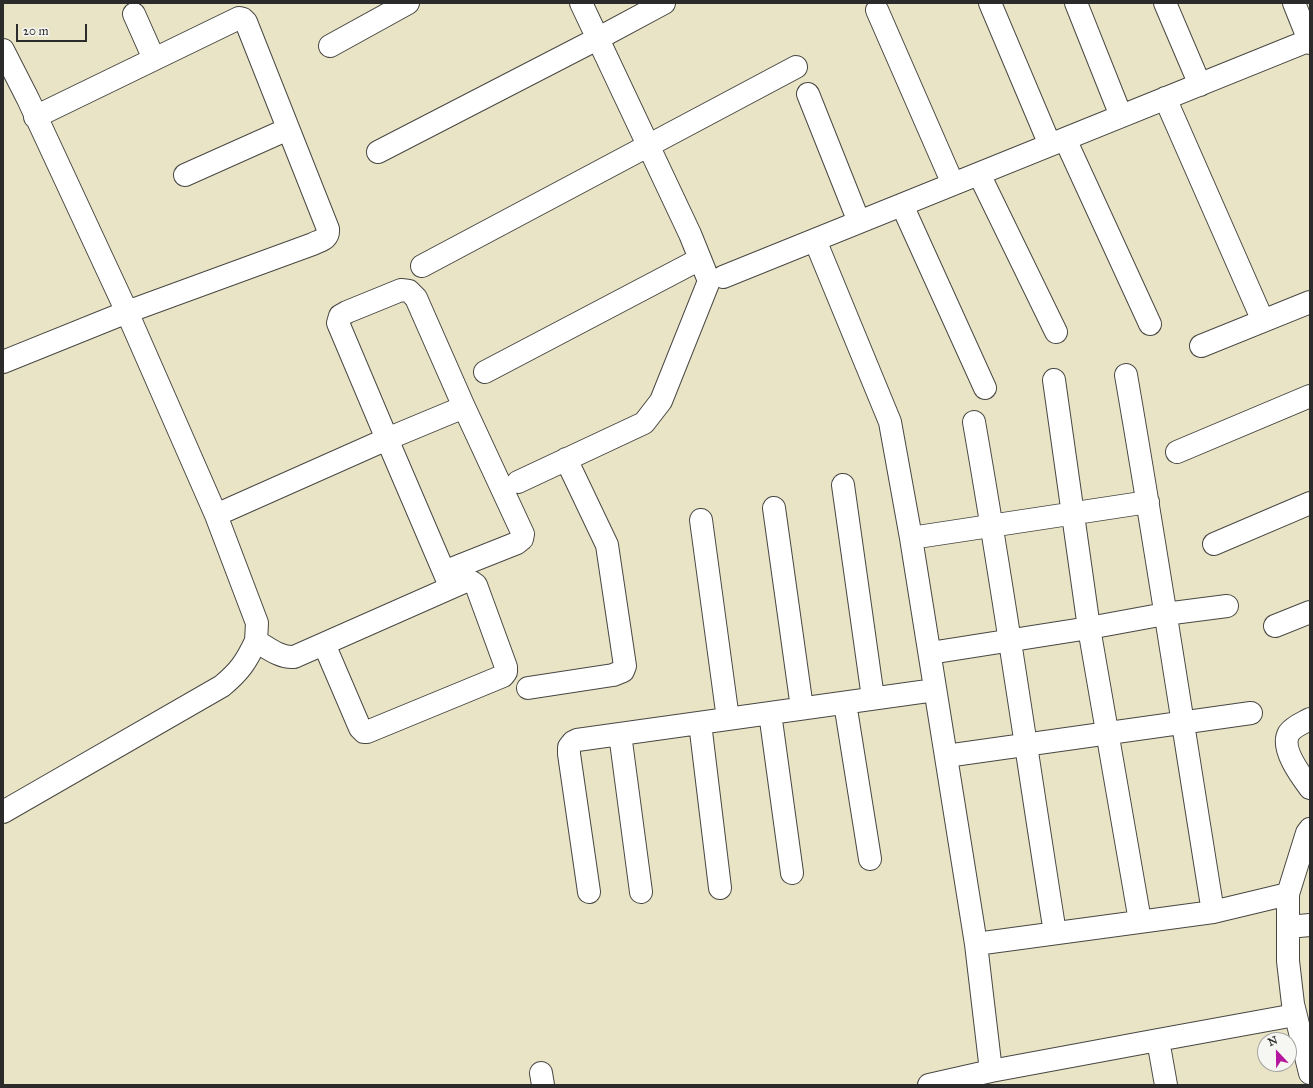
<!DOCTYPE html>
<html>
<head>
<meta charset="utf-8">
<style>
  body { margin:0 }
  #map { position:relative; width:1313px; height:1088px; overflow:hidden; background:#e9e4c6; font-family:"IM FELL Great Primer",serif }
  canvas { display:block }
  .frame { position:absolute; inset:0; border:4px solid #2b2b2b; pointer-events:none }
  .north { position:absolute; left:1257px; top:1032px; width:40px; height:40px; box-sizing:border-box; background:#f6f6f2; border:1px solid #a5a5a2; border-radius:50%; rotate:338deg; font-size:11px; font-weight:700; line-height:16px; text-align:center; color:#2b2b2b }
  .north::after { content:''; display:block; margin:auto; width:14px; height:18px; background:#b5179e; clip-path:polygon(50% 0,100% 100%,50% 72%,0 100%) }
  .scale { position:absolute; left:16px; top:24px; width:71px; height:18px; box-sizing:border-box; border:2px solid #2b2b2b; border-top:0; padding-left:5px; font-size:12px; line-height:14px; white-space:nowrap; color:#2b2b2b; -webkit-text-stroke:3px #f6f6f2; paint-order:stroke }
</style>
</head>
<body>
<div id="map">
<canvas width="1313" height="1088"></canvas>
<div class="frame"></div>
<div class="north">N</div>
<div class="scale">20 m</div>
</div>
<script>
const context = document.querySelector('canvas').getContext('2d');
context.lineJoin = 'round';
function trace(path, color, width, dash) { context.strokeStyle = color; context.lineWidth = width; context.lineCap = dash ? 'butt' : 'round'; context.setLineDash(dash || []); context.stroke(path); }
const street = new Path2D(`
  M 990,3 L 1050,145
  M 1076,3 L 1121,116
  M 1165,3 L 1200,85
  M 1294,3 L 1310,43
  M 877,10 L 953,184
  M 134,14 L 154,59
  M 330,46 L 408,3
  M 3,50 L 28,99 L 127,312 L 216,515 L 257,623 L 256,641 C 268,648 280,658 294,657 L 466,581 L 472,582 L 476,585 L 506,667 L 506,672 L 503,676 L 367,732 L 364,732 L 360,728 L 324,644
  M 808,94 L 859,222
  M 1165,98 L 1263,321
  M 1065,139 L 1150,324
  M 378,152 L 597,39 L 664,3
  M 979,174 L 1056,332
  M 185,175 L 288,129
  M 902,205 L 985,388
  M 815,240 L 890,422 L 911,538 L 976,944 L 991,1071 L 929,1085
  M 422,266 L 796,67
  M 723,277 L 1310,40
  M 1201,346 L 1310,302
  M 3,362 L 127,312 L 313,244 C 321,240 329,239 328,229 L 246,22 L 243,19 L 239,18 L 35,117
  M 485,372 L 700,259
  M 1126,375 C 1157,553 1184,733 1213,912
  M 1054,380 L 1089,628 L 1140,921
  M 974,422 C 1004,592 1028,763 1055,933
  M 1177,452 L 1310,396
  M 518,482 L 644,423 L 661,401 L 709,281 L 690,234 L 581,3
  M 843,485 L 873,698
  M 774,508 L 802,708
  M 216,515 L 387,439 L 450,586
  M 701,520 L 728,719
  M 911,538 L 1148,502
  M 1214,544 L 1310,503
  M 444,572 L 517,543 L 522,539 L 523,534 L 464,407 L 387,439 L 338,323 L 340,316 L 347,312 L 401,290 L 409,291 L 416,298 L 464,407
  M 1275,626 L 1310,612
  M 930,653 L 1089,628 L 1165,614 L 1227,606
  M 528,688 L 613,675 L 623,671 L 625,666 L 607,545 L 566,459
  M 845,703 L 870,859
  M 770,713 L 792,873
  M 1310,719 C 1303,723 1294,726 1289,733 C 1280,748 1301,776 1310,788
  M 700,723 L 720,888
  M 620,734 L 641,892
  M 946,756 L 1251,713
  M 3,812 L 222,686 C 240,671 246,662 256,641
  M 1310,829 L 1307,833 L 1288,894 L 1288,961 L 1293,1004 L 1310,1073
  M 589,892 L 569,754 L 569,747 L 573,742 L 577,740 L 935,690
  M 1288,927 L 1310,925
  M 976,944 L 1213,912 L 1288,894
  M 1158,1040 L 1295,1015
  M 991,1071 L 1158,1040 L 1166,1085
  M 541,1073 L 543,1085`);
trace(street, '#484742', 24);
trace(street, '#fff', 22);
</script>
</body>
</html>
